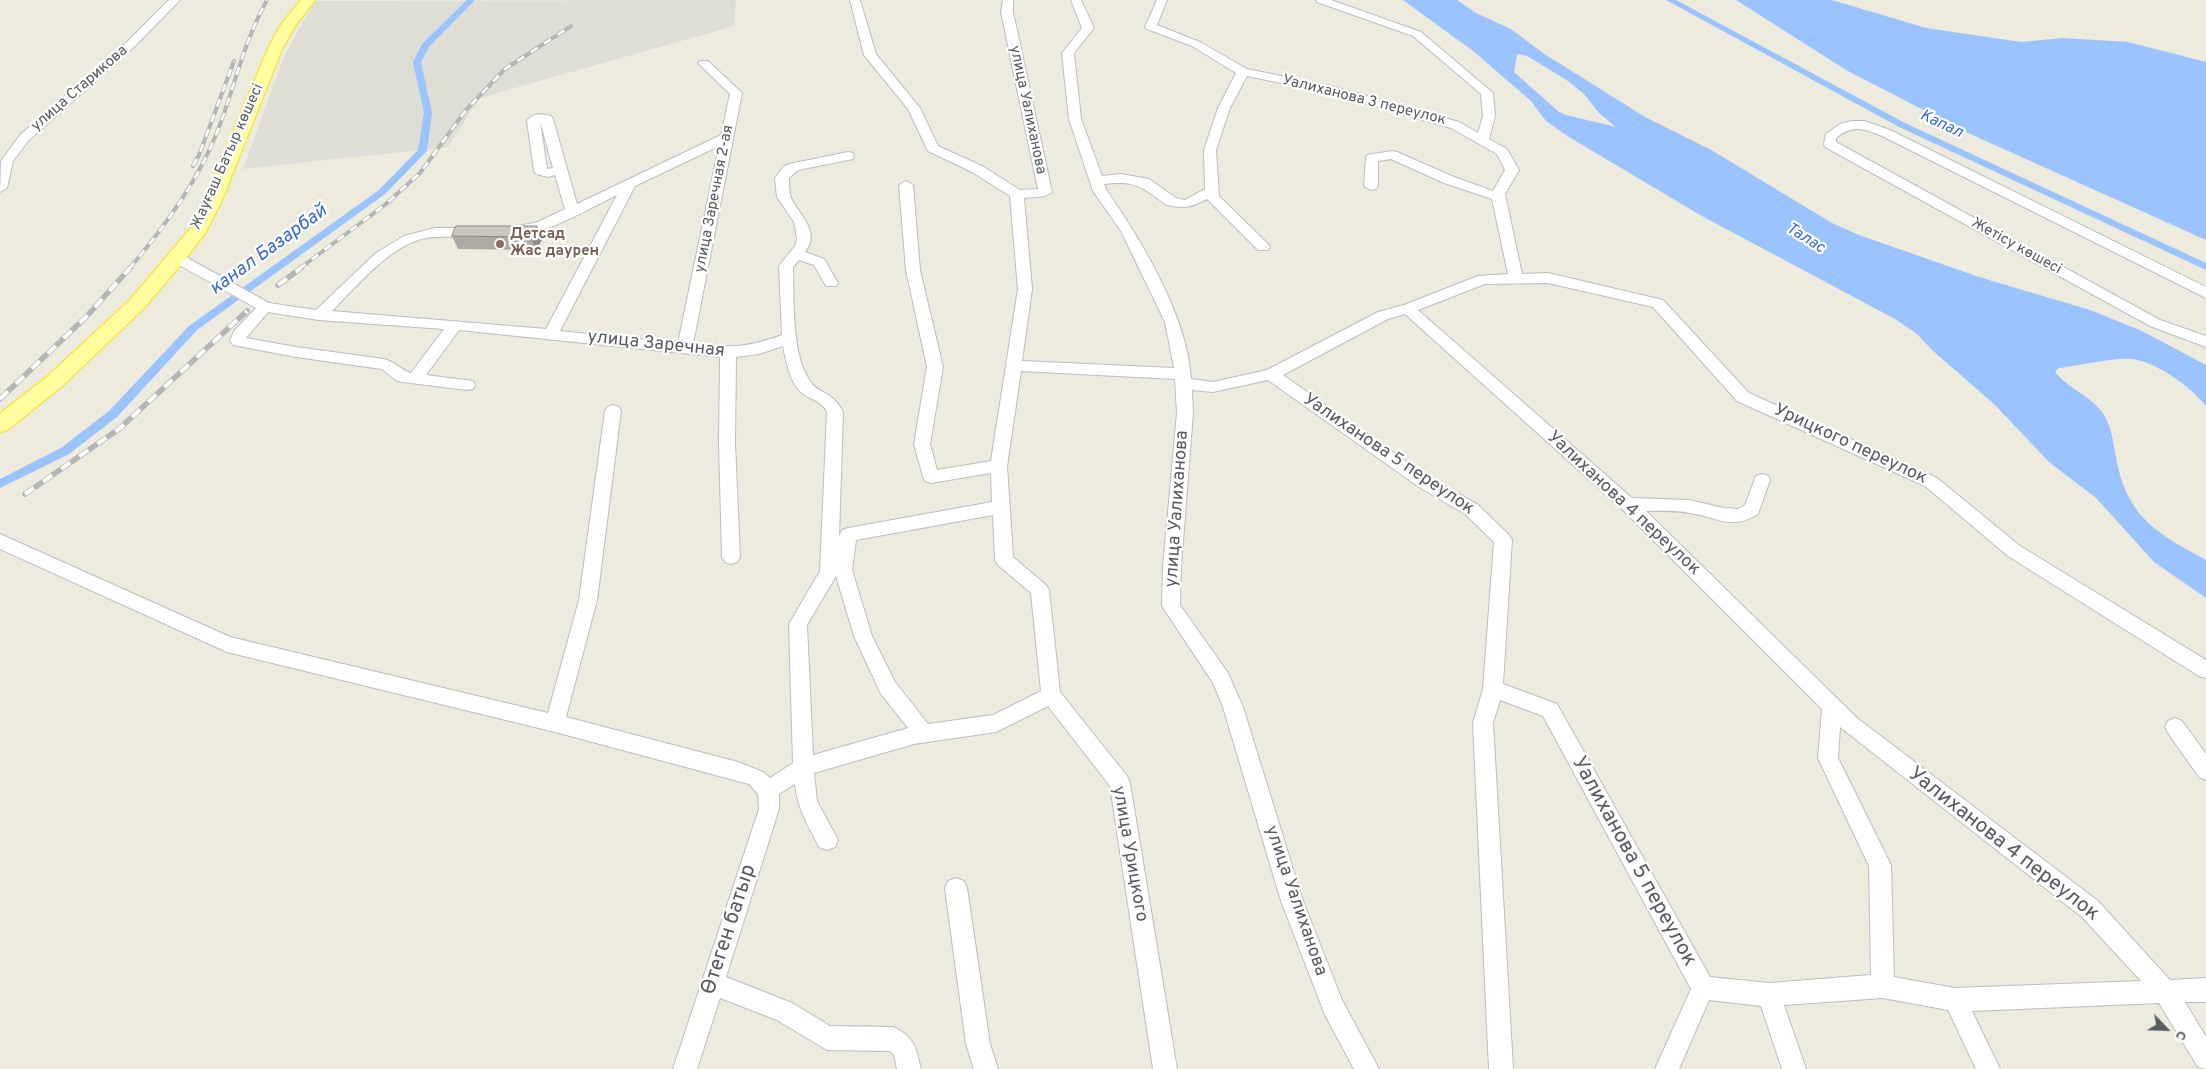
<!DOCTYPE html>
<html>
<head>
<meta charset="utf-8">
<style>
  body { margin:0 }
  #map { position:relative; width:2206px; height:1069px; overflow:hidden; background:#ecebde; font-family:Overpass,sans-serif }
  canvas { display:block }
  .north { position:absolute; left:2141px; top:1004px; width:50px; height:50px; -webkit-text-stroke:4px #fff; paint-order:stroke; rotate:114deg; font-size:14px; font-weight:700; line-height:20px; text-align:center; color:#575a61 }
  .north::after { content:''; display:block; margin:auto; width:18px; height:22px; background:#575a61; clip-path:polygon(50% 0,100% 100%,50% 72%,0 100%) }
</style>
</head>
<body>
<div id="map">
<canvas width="2206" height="1069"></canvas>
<div class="north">С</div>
</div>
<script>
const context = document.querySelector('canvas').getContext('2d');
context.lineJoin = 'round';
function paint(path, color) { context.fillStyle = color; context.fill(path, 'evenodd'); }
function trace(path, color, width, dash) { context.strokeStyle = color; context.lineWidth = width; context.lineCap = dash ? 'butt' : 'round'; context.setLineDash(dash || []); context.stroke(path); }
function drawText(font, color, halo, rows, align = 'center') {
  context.font = font + ' Overpass,sans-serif'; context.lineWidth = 4.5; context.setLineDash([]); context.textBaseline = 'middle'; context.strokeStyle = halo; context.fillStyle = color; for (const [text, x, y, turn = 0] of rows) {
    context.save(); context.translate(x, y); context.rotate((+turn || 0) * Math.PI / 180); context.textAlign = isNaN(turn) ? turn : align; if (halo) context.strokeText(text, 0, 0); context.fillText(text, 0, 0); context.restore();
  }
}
const industrial = new Path2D(`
  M 736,0 L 734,26 L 480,98 L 448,147 L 243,169 L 284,56 L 315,1 Z`);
const water = new Path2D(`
  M 1403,0 L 1457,0 L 1476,13 L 1511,29 L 1543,53 L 1645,117 L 1713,151 L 1832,223 L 1859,235 L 1979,277 L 2090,310 L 2142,331 L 2206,365 L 2206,406 C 2191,387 2157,362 2132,359 C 2116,357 2077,366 2059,368 L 2056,370 L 2056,373 C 2069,389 2093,397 2104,415 C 2113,429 2114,451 2118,467 C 2130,520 2162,536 2206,560 L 2206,598 L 2154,562 L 2096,498 L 2049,462 L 1994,404 L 1932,350 L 1917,334 L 1895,319 L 1700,215 L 1569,137 L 1546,121 L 1531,101 L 1473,51 ZM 1519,54 L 1527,56 L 1568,81 L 1584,94 L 1599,113 L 1616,127 L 1566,115 L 1559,112 L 1514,72 L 1517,55 Z
  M 1736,0 L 1832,0 L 1926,28 L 2021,42 L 2062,38 L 2128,42 L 2206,62 L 2206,240 L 1968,133 L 1846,70 Z`);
const canal = new Path2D(`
  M 467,0 L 475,0 L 429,47 L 421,62 L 432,113 L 427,151 L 385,194 L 197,330 L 117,417 L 69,454 L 0,488 L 0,479 L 61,448 L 109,411 L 189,326 L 379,190 L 418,150 L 424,113 L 413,62 L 422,44 Z
  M 1666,0 L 1676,0 L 1905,123 L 2206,263 L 2206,270 L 1899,127 Z`);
const minor = new Path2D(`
  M 169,0 L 180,0 L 134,47 L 28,141 L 13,161 L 7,188 L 0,192 L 1,161 L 20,135 L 126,43 Z
  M 850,0 L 860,0 L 876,54 L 920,108 L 938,146 L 982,166 L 1020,190 L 1038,189 L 1001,12 L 1003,0 L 1013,0 L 1013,12 L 1052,192 L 1045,196 L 1024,198 L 1032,289 L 1022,361 L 1174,368 L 1165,322 L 1121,231 L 1093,191 L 1069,119 L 1062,53 L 1082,28 L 1071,0 L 1081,0 L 1094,28 L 1074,53 L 1081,119 L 1102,176 L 1121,174 L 1149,179 L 1176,198 L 1185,200 L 1205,189 L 1204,150 L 1218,108 L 1236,73 L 1192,46 L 1147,29 L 1145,27 L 1157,0 L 1167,0 L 1157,25 L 1200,42 L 1247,69 L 1335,87 L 1459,122 L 1478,133 L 1483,116 L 1481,94 L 1413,36 L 1317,2 L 1316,0 L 1331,0 L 1421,32 L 1493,93 L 1495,116 L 1489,139 L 1507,149 L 1519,170 L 1505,194 L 1522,274 L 1548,273 L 1663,300 L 1749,393 L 1937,478 L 2020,546 L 2206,660 L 2206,678 L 2199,676 L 2008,556 L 1925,486 L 1737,401 L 1653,307 L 1548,283 L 1485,284 L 1418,310 L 1632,498 L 1689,500 L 1724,508 L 1738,509 L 1745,505 L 1756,476 L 1762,474 L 1768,476 L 1770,480 L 1758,514 C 1731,531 1717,517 1690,513 C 1676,510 1660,511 1646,511 L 1857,718 L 2098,901 L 2170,980 L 2206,978 L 2206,1002 L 2185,1002 L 2206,1037 L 2206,1069 L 2198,1067 L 2159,1003 L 1972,1011 L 2000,1069 L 1976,1069 L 1948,1010 L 1883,998 L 1784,1005 L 1806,1069 L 1782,1069 L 1761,1006 L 1709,1000 L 1679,1069 L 1655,1069 L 1691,989 L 1543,716 L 1500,700 L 1493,723 L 1513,1069 L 1489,1069 L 1473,723 L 1483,689 L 1494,542 L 1465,514 L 1419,487 L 1268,380 L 1213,392 L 1192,390 L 1193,413 L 1181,567 L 1180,605 L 1228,673 L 1243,707 L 1303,901 L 1342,1000 L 1379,1069 L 1354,1069 L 1325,1015 L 1281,901 L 1223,707 L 1213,683 L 1162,606 L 1163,567 L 1177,413 L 1175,379 L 1021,371 L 1007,466 L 1013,557 L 1046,585 L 1049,590 L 1060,692 L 1127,776 L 1130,783 L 1177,1069 L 1153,1069 L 1110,786 L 1048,706 L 996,732 L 914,744 L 814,773 L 817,801 L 838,840 L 835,847 L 827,850 L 819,847 C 808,825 797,808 795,784 L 779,794 L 779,809 L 726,977 L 792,1003 L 830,1026 L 893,1027 C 914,1036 916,1048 921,1069 L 897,1069 L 894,1055 L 890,1051 L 827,1050 L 777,1020 L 720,998 L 697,1069 L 673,1069 L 759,809 L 758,794 L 749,784 L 555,732 L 227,652 L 0,549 L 0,534 L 230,637 L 548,713 L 579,600 L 605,411 L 607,407 L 613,405 L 619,407 L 621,411 L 597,600 L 566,717 L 738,762 L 763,772 L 770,778 L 793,763 L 789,624 L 820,571 L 827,412 C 822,401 811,400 802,393 C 790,383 786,361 783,346 L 759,354 L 736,357 L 735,443 L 740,557 L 737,562 L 731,564 L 725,562 L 722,557 L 719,443 L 720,357 L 459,330 L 426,375 L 473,381 L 475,385 L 473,389 L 467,390 L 403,382 L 397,381 L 382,369 L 296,357 L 233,345 L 230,341 L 234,331 L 256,308 L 172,261 L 170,258 L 172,255 L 182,255 L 269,303 L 316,310 L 376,253 L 404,236 L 435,228 L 476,228 L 483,232 L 481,235 C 463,239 444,235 426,238 C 391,244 356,287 332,311 L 546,329 L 617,195 C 592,207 535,241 509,234 L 507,231 L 509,228 L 538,222 L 565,209 L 555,175 L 548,177 L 536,174 L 534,171 L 527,121 C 534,112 541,114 551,116 L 553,119 L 577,204 L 721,135 L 730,94 L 698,63 L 700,61 L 708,61 L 742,93 L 693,344 C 729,348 747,348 782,335 L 779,266 L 795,246 L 797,238 L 794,222 L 777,197 L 775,178 L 783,167 L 789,164 L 848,152 L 853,153 L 854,156 L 853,159 L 798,170 L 789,178 C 789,184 789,193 791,198 C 800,216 821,232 805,252 L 824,259 L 838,283 L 836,286 L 826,286 L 814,265 L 799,260 L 793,267 C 794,299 791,354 810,381 C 819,395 832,390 843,412 L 839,536 L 842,530 L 848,528 L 992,502 L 991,473 L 931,483 L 925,481 L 923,477 L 914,444 L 927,367 L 906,270 L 899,185 L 906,181 L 913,185 L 920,270 L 943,367 L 930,444 L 937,470 L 991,461 L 1018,289 L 1010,196 L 972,172 L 928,151 L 908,109 L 864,55 ZM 1247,76 L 1329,93 L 1451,128 L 1497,154 L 1505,170 L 1493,191 L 1454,177 L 1397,152 L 1392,151 L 1367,155 L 1366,158 L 1364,186 L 1371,190 L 1376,189 L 1378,186 L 1378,161 L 1391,159 L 1444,183 L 1492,199 L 1508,274 L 1478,276 L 1404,305 L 1378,312 L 1267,370 L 1213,382 L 1191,379 C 1188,318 1142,241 1107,191 L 1104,184 C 1136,180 1142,187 1167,205 C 1184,209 1192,207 1207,199 L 1258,250 L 1268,250 L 1270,247 L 1268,244 L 1219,196 L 1216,150 L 1230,108 ZM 540,121 L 553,168 L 547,169 ZM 719,146 L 678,343 L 560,331 L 635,186 ZM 268,312 L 319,320 L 444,329 L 411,373 C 403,371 395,362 384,359 L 296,347 L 246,338 ZM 1405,314 L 1622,509 L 1822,709 L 1818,758 L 1869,866 L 1871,975 L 1769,983 L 1710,977 L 1557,704 L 1503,684 L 1512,540 L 1509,535 L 1477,504 L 1431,479 L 1283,375 L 1388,319 ZM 993,515 L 995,560 L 998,565 L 1031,593 L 1041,691 L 993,715 L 928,724 L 895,682 L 872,636 L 852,570 L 856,540 ZM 836,576 L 854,636 L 881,694 L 908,728 L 813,755 L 807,625 ZM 1840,727 L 2082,917 L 2141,981 L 1955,988 L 1894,977 L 1891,865 L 1838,758 Z
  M 1851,121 L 1864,121 L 1890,130 L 2206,287 L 2206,298 L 1882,136 C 1863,128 1852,125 1836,138 L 1836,142 L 2160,320 L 2206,336 L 2206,347 L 2150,326 L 1825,147 L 1824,144 L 1826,134 L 1840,124 Z
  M 2175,718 L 2182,721 L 2206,754 L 2206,780 L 2199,777 L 2168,733 L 2165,727 L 2168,721 Z
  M 956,878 L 964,881 L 967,888 L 990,1044 L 998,1069 L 974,1069 L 966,1044 L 945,888 L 948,881 Z`);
const major = new Path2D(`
  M 301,0 L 315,0 L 294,27 L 282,49 L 222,200 L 205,233 L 183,262 L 143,309 L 62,386 L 7,430 L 0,432 L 0,414 L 48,376 L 129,301 L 191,228 L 204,200 L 268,49 L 280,26 Z`);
const railFar1 = new Path2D(`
  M 193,166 L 199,155 L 234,61
  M 129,269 C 163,229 196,184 216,135 C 234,90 243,43 267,0
  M 299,269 L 386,204 L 420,173 L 466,110 L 505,69 L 571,26`);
const rail = new Path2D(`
  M 278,285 L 301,268
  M 0,399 L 87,316 L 130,268
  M 25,494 L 119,429 L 247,311`);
const wall = new Path2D(`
  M 537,226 L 543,238 L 536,250 L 458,249 L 452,236 Z`);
const shadedWall = new Path2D(`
  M 537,226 L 543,238 L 536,250 L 531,237 Z`);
const building = new Path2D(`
  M 456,226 L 537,226 L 531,237 L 452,236 Z`);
const markers = [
  [500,244,5,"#8d6e63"]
];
const farStreetnames = [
  ["улица Старикова",80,89,-41],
  ["Уалиханова 3 переулок",1364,101,14],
  ["улица Уалиханова",1027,110,78],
  ["Жауғаш Батыр көшесі",228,157,-66],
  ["улица Заречная 2-ая",715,199,-79],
  ["Жетісу көшесі",2016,247,29]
];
const farEducationnames = [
  ["Детсад",510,235],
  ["Жас даурен",510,252]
];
const farWaternames = [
  ["Капал",1941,125,25],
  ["Талас",1805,239,32]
];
const streetNames = [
  ["улица Заречная",656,345,6],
  ["Урицкого переулок",1850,445,25],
  ["Уалиханова 5 переулок",1388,455,34],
  ["Уалиханова 4 переулок",1623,504,43],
  ["улица Уалиханова",1178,509,-86],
  ["улица Урицкого",1129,854,80],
  ["улица Уалиханова",1295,901,71]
];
const waterNames = [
  ["канал Базарбай",269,251,-36]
];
const nearStreetnames = [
  ["Уалиханова 4 переулок",2003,845,38],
  ["Уалиханова 5 переулок",1633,862,61],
  ["Өтеген батыр",730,930,-72]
];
paint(industrial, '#dfded6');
paint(water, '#9bc3ff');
paint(canal, '#9bc3ff');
trace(minor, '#bbbdc4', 2);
trace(major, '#f9e44a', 3);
paint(minor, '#fff');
paint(major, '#ffffa0');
trace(railFar1, '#b4b5b5', 4);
trace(rail, '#b4b5b5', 5.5);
trace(railFar1, '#fff', 2.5, [8]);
trace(rail, '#fff', 4, [11]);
paint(wall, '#adaba3');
paint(shadedWall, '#8d8b84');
paint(building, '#c9c7bd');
trace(building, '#8d8b84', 1);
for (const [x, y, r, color] of markers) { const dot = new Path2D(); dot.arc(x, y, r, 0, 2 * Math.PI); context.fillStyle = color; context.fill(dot); trace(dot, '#fff', 2); }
drawText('15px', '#575a61', '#fff', farStreetnames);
drawText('bold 15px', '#785e54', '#fff', farEducationnames, 'left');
drawText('italic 16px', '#3867c8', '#fff', farWaternames);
drawText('18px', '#575a61', '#fff', streetNames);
drawText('italic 19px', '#3867c8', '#fff', waterNames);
drawText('21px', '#575a61', '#fff', nearStreetnames);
</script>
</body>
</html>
